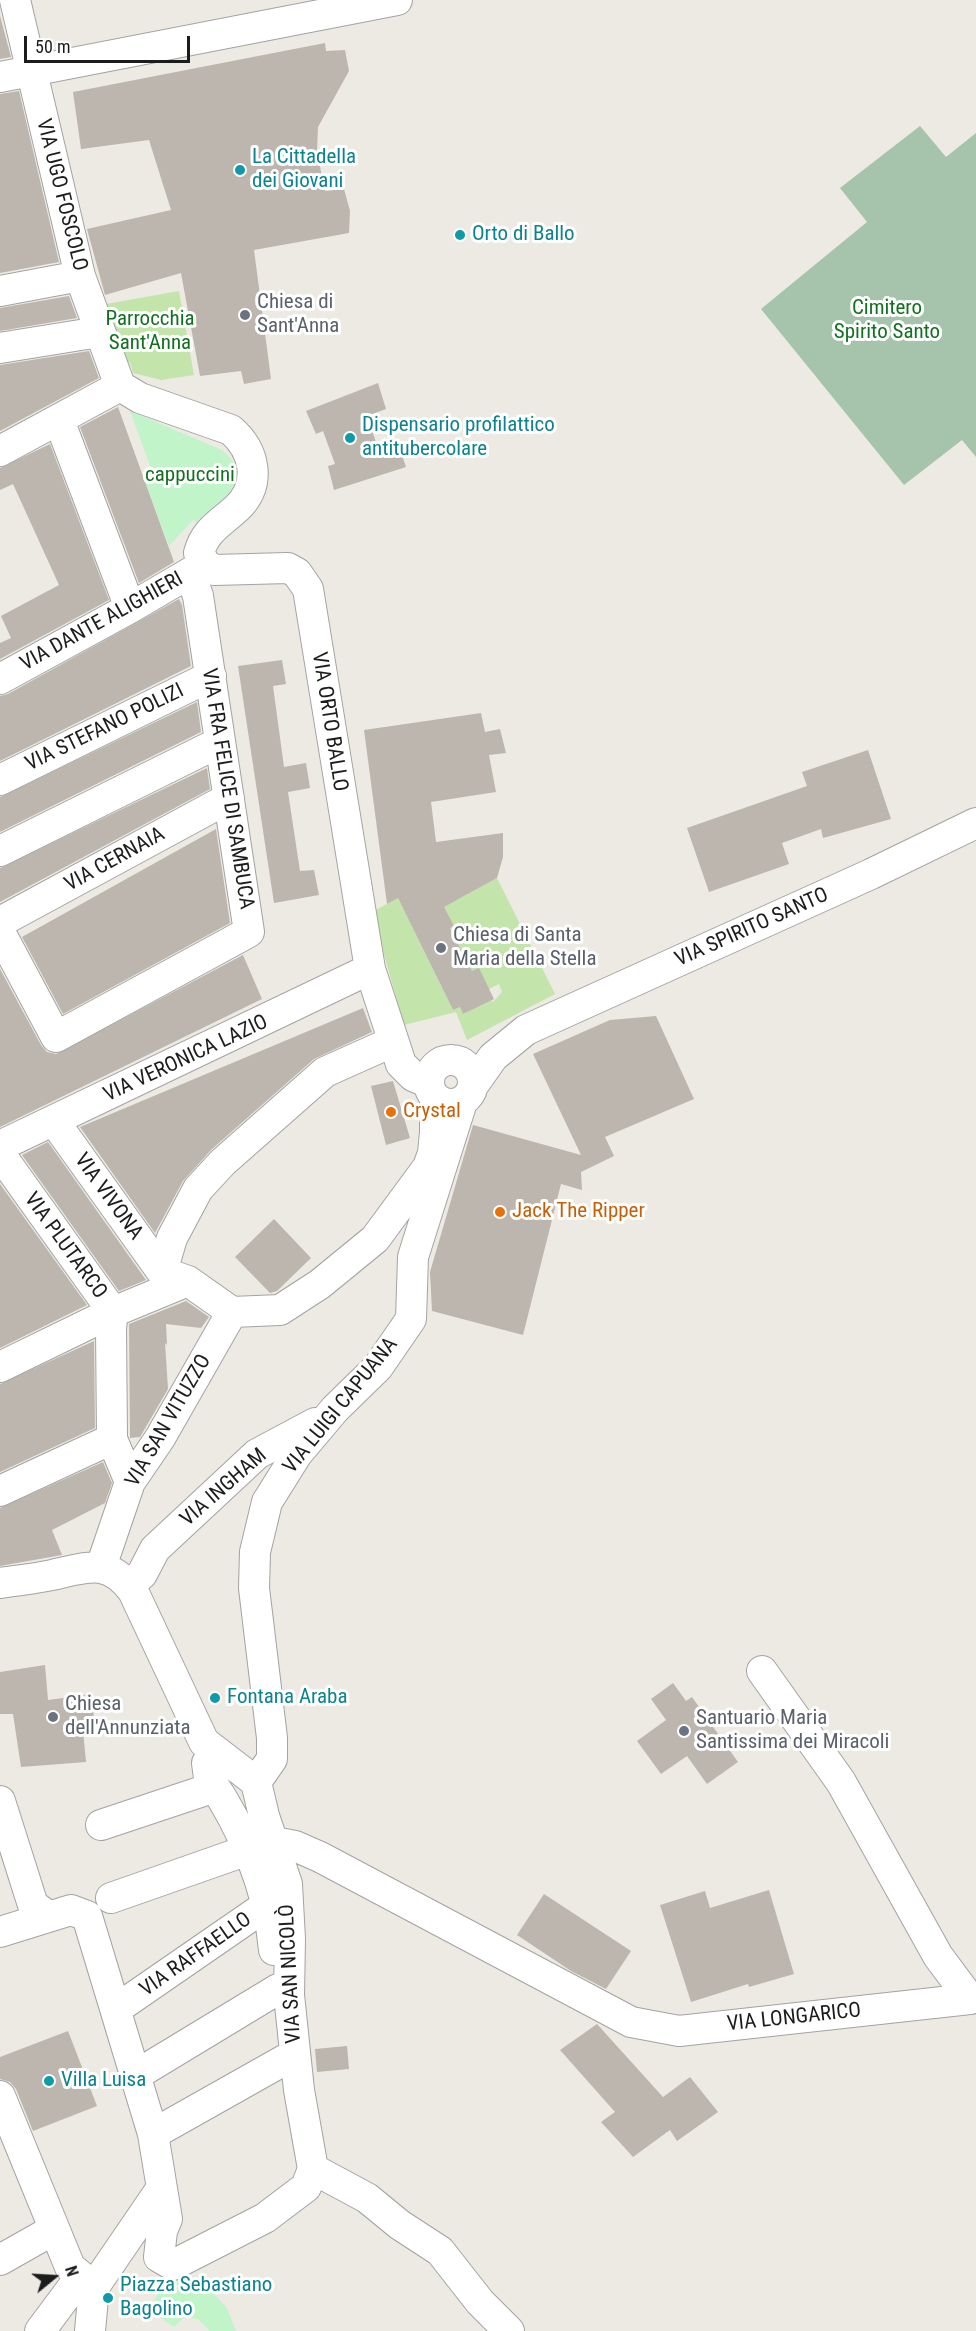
<!DOCTYPE html>
<html>
<head>
<meta charset="utf-8">
<style>
  body { margin:0 }
  #map { position:relative; width:976px; height:2331px; overflow:hidden; background:#eceae2; font-family:"Roboto Condensed",sans-serif }
  canvas { display:block }
  .north { position:absolute; left:24px; top:2247px; width:60px; height:60px; -webkit-text-stroke:4px #fff; paint-order:stroke; rotate:72deg; font-size:16px; font-weight:700; line-height:24px; text-align:center; color:#1c1c1c }
  .north::after { content:''; display:block; margin:auto; width:21px; height:27px; background:#1c1c1c; clip-path:polygon(50% 0,100% 100%,50% 72%,0 100%) }
  .scale { position:absolute; left:24px; top:36px; width:166px; height:27px; box-sizing:border-box; border:3px solid #1c1c1c; border-top:0; padding-left:8px; font-size:18px; line-height:21px; white-space:nowrap; color:#1c1c1c; -webkit-text-stroke:4px #fff; paint-order:stroke }
</style>
</head>
<body>
<div id="map">
<canvas width="976" height="2331"></canvas>
<div class="north">N</div>
<div class="scale">50 m</div>
</div>
<script>
const context = document.querySelector('canvas').getContext('2d');
context.lineJoin = 'round';
function paint(path, color) { context.fillStyle = color; context.fill(path, 'evenodd'); }
function trace(path, color, width, dash) { context.strokeStyle = color; context.lineWidth = width; context.lineCap = dash ? 'butt' : 'round'; context.setLineDash(dash || []); context.stroke(path); }
function drawText(font, color, halo, rows, align = 'center') {
  context.font = font + ' "Roboto Condensed",sans-serif'; context.lineWidth = 6; context.setLineDash([]); context.textBaseline = 'middle'; context.strokeStyle = halo; context.fillStyle = color; for (const [text, x, y, turn = 0] of rows) {
    context.save(); context.translate(x, y); context.rotate((+turn || 0) * Math.PI / 180); context.textAlign = isNaN(turn) ? turn : align; if (halo) context.strokeText(text, 0, 0); context.fillText(text, 0, 0); context.restore();
  }
}
const grass = new Path2D(`
  M 179,291 L 194,375 L 161,380 L 133,373 L 130,362 L 120,366 L 106,304 Z
  M 497,878 L 555,994 L 467,1040 L 456,1012 L 404,1025 L 372,912 L 398,898 L 453,1010 L 460,1007 L 463,1014 L 491,1000 L 493,1002 L 502,992 L 499,984 L 489,989 L 472,971 L 428,884 L 455,901 Z`);
const cemetery = new Path2D(`
  M 920,126 L 946,157 L 976,133 L 976,457 L 962,440 L 904,485 L 761,309 L 867,222 L 840,188 Z`);
const park = new Path2D(`
  M 130,411 L 222,450 C 260,483 218,499 197,522 L 193,520 L 169,546 L 144,478 L 153,474 Z
  M 199,2278 L 227,2308 L 236,2331 L 210,2331 L 198,2319 L 184,2317 L 174,2327 L 150,2310 L 163,2284 Z`);
const building = new Path2D(`
  M 0,16 L 11,57 L 0,59 Z
  M 325,43 L 326,51 L 345,50 L 349,71 L 318,127 L 317,152 L 325,191 L 344,189 L 350,211 L 349,233 L 254,250 L 271,379 L 244,384 L 241,371 L 200,376 L 181,273 L 105,295 L 87,229 L 171,210 L 149,140 L 81,149 L 73,92 Z
  M 19,91 L 59,262 L 0,273 L 0,94 Z
  M 69,296 L 77,318 L 0,331 L 0,308 Z
  M 89,351 L 99,378 L 0,431 L 0,365 Z
  M 378,383 L 386,409 L 367,416 L 378,448 L 398,443 L 406,467 L 334,490 L 328,466 L 335,464 L 323,431 L 316,434 L 306,411 Z
  M 118,407 L 174,562 L 139,583 L 80,427 Z
  M 50,444 L 109,600 L 0,659 L 0,643 L 11,638 L 1,616 L 59,585 L 13,484 L 0,490 L 0,468 Z
  M 179,599 L 182,605 L 191,666 L 0,761 L 0,696 L 8,694 Z
  M 282,660 L 286,684 L 273,686 L 284,767 L 306,763 L 310,788 L 288,792 L 300,871 L 314,870 L 319,895 L 274,903 L 238,666 Z
  M 197,702 L 201,732 L 0,832 L 0,797 Z
  M 481,713 L 485,732 L 500,729 L 506,753 L 489,755 L 496,792 L 431,802 L 436,842 L 503,833 L 503,857 L 497,878 L 444,907 L 454,926 L 450,928 L 472,971 L 479,968 L 494,999 L 463,1014 L 460,1007 L 453,1010 L 398,898 L 387,904 L 364,730 Z
  M 868,750 L 891,819 L 823,838 L 821,829 L 782,843 L 789,864 L 709,892 L 687,828 L 807,786 L 802,772 Z
  M 207,768 L 210,789 L 0,902 L 0,868 Z
  M 216,829 L 230,923 L 63,1014 L 22,937 Z
  M 243,955 L 262,999 L 0,1127 L 0,969 L 41,1045 L 47,1052 L 56,1054 Z
  M 363,1008 L 372,1032 L 314,1059 L 212,1149 L 183,1181 L 155,1233 L 80,1127 Z
  M 656,1016 L 694,1099 L 605,1137 L 614,1156 L 581,1172 L 582,1190 L 561,1184 L 523,1335 L 432,1311 L 430,1272 L 473,1125 L 581,1155 L 533,1054 L 610,1020 Z
  M 393,1081 L 410,1138 L 386,1145 L 371,1086 Z
  M 48,1142 L 146,1280 L 119,1291 L 22,1155 Z
  M 0,1184 L 87,1305 L 0,1348 Z
  M 274,1219 L 311,1258 L 277,1291 L 270,1293 L 235,1257 Z
  M 186,1301 L 209,1317 L 201,1328 L 166,1324 L 167,1345 L 165,1343 L 168,1389 L 140,1437 L 130,1438 L 129,1324 Z
  M 94,1341 L 95,1428 L 0,1472 L 0,1384 Z
  M 103,1462 L 112,1483 L 105,1503 L 52,1530 L 62,1555 L 0,1566 L 0,1508 Z
  M 45,1665 L 48,1700 L 92,1694 L 94,1720 L 82,1720 L 86,1762 L 21,1767 L 13,1714 L 0,1714 L 0,1672 Z
  M 673,1683 L 686,1701 L 692,1697 L 738,1762 L 707,1784 L 687,1756 L 661,1774 L 637,1741 L 666,1720 L 651,1699 Z
  M 769,1890 L 794,1974 L 749,1987 L 748,1984 L 691,2002 L 660,1905 L 705,1891 L 710,1908 Z
  M 544,1894 L 631,1951 L 606,1989 L 571,1971 L 517,1935 Z
  M 597,2024 L 663,2097 L 690,2077 L 718,2112 L 677,2141 L 670,2130 L 633,2157 L 601,2122 L 615,2112 L 560,2050 Z
  M 68,2031 L 97,2106 L 33,2131 L 16,2089 L 10,2082 L 0,2079 L 0,2057 Z
  M 347,2046 L 349,2069 L 317,2072 L 315,2049 Z`);
const minor = new Path2D(`
  M 15,0 L 80,276 L 120,386
  M 0,77 L 397,0
  M 0,291 L 80,276
  M 0,348 L 99,332
  M 120,386 L 140,398 L 231,430 C 255,451 262,484 237,508 C 221,523 205,530 199,553 L 205,564 L 214,570 L 288,568 L 297,573 L 308,589 L 370,969 L 401,1064 L 413,1076 L 429,1083
  M 59,420 L 130,608
  M 0,451 L 120,386
  M 0,679 L 130,608 L 205,564
  M 0,780 L 211,676
  M 0,851 L 220,742
  M 0,922 L 229,798
  M 0,932 L 56,1037 L 249,932 L 198,596 L 190,573
  M429 1082a22 22 0 1 1 44 0a22 22 0 1 1-44 0Z
  M 474,1084 L 493,1057 L 526,1030 L 871,874 L 976,823
  M 54,1121 L 162,1272
  M 0,1146 L 370,969
  M 0,1154 L 113,1312 L 111,1328 L 112,1439 L 130,1482
  M 162,1272 L 188,1281 L 232,1312 L 280,1310 L 320,1284 L 375,1239 L 428,1167 L 433,1153 L 435,1132 L 435,1097
  M 162,1272 L 172,1238 L 198,1189 L 223,1162 L 325,1072 L 392,1042
  M 0,1367 L 113,1312 L 188,1281
  M 0,1491 L 112,1439
  M 101,1567 L 130,1482 L 160,1438 L 232,1312
  M 0,1583 C 17,1580 35,1579 52,1575 C 88,1567 108,1558 133,1591 L 204,1742 L 256,1782
  M 129,1585 L 142,1574 L 155,1549 L 257,1454 L 315,1423
  M 209,1778 C 243,1828 269,1889 274,1950
  M 256,1782 L 272,1759 L 272,1738 L 254,1588 L 255,1552 L 267,1502 L 297,1454 L 335,1409 L 378,1367 L 411,1319 L 413,1257 L 462,1102
  M 0,1801 L 33,1905 L 48,1916
  M 101,1825 L 206,1790 L 209,1778 L 207,1763
  M 274,1842 L 295,1846 L 320,1857 L 631,2022 L 679,2031 L 970,1999 L 938,1956 L 841,1782 L 762,1671
  M 111,1898 L 248,1850
  M 0,1932 L 71,1910 L 87,1916 L 153,2134 L 167,2219 L 162,2231 L 159,2257 L 173,2265 L 265,2218 L 306,2187 L 313,2169 L 299,2090 L 289,1995 L 290,1939 L 287,1884 L 264,1816 L 256,1782
  M 125,2003 L 267,1905
  M 136,2075 L 278,1989
  M 0,2096 L 70,2267 L 94,2287
  M 153,2134 L 295,2054
  M 313,2169 L 367,2198 L 400,2225 L 440,2251 L 480,2302 L 509,2331
  M 0,2260 L 53,2230
  M 40,2331 L 81,2276
  M 90,2331 L 94,2287 L 161,2189`);
const markers = [
  [240,170,6,"#0f9aa8"],
  [460,235,6,"#0f9aa8"],
  [245,315,6,"#6b7280"],
  [350,438,6,"#0f9aa8"],
  [441,948,6,"#6b7280"],
  [391,1112,6,"#e8710a"],
  [500,1212,6,"#e8710a"],
  [215,1698,6,"#0f9aa8"],
  [53,1717,6,"#6b7280"],
  [684,1731,6,"#6b7280"],
  [49,2081,6,"#0f9aa8"],
  [108,2298,6,"#0f9aa8"]
];
const cultureNames = [
  ["La Cittadella",252,158],
  ["dei Giovani",252,182],
  ["Orto di Ballo",472,235],
  ["Dispensario profilattico",362,426],
  ["antitubercolare",362,450],
  ["Fontana Araba",227,1698],
  ["Villa Luisa",61,2081],
  ["Piazza Sebastiano",120,2286],
  ["Bagolino",120,2310]
];
const streetNames = [
  ["VIA UGO FOSCOLO",61,195,76],
  ["VIA DANTE ALIGHIERI",102,622,-29],
  ["VIA ORTO BALLO",329,722,81],
  ["VIA STEFANO POLIZI",105,728,-26],
  ["VIA FRA FELICE DI SAMBUCA",227,789,81],
  ["VIA CERNAIA",115,860,-29],
  ["VIA SPIRITO SANTO",752,928,-24],
  ["VIA VERONICA LAZIO",186,1059,-25],
  ["VIA VIVONA",108,1197,54],
  ["VIA PLUTARCO",65,1246,54],
  ["VIA LUIGI CAPUANA",341,1406,-51],
  ["VIA SAN VITUZZO",169,1421,-60],
  ["VIA INGHAM",224,1488,-41],
  ["VIA RAFFAELLO",196,1955,-35],
  ["VIA SAN NICOLÒ",291,1974,-93],
  ["VIA LONGARICO",794,2018,-6]
];
const worshipNames = [
  ["Chiesa di",257,303],
  ["Sant'Anna",257,327],
  ["Chiesa di Santa",453,936],
  ["Maria della Stella",453,960],
  ["Chiesa",65,1705],
  ["dell'Annunziata",65,1729],
  ["Santuario Maria",696,1719],
  ["Santissima dei Miracoli",696,1743]
];
const parkNames = [
  ["Cimitero",887,309],
  ["Spirito Santo",887,333],
  ["Parrocchia",150,320],
  ["Sant'Anna",150,344],
  ["cappuccini",190,476]
];
const foodNames = [
  ["Crystal",403,1112],
  ["Jack The Ripper",512,1212]
];
paint(grass, '#c3e4ab');
paint(cemetery, '#a5c4ab');
paint(park, '#c1f4c8');
paint(building, '#bdb6af');
trace(minor, '#a3a3a3', 32);
trace(minor, '#fff', 30);
for (const [x, y, r, color] of markers) { const dot = new Path2D(); dot.arc(x, y, r, 0, 2 * Math.PI); context.fillStyle = color; context.fill(dot); trace(dot, '#fff', 2); }
drawText('21px', '#0d838f', '#fff', cultureNames, 'left');
drawText('21px', '#1c1c1c', '#fff', streetNames);
drawText('21px', '#5b616d', '#fff', worshipNames, 'left');
drawText('21px', '#137021', '#fff', parkNames);
drawText('21px', '#c56008', '#fff', foodNames, 'left');
</script>
</body>
</html>
